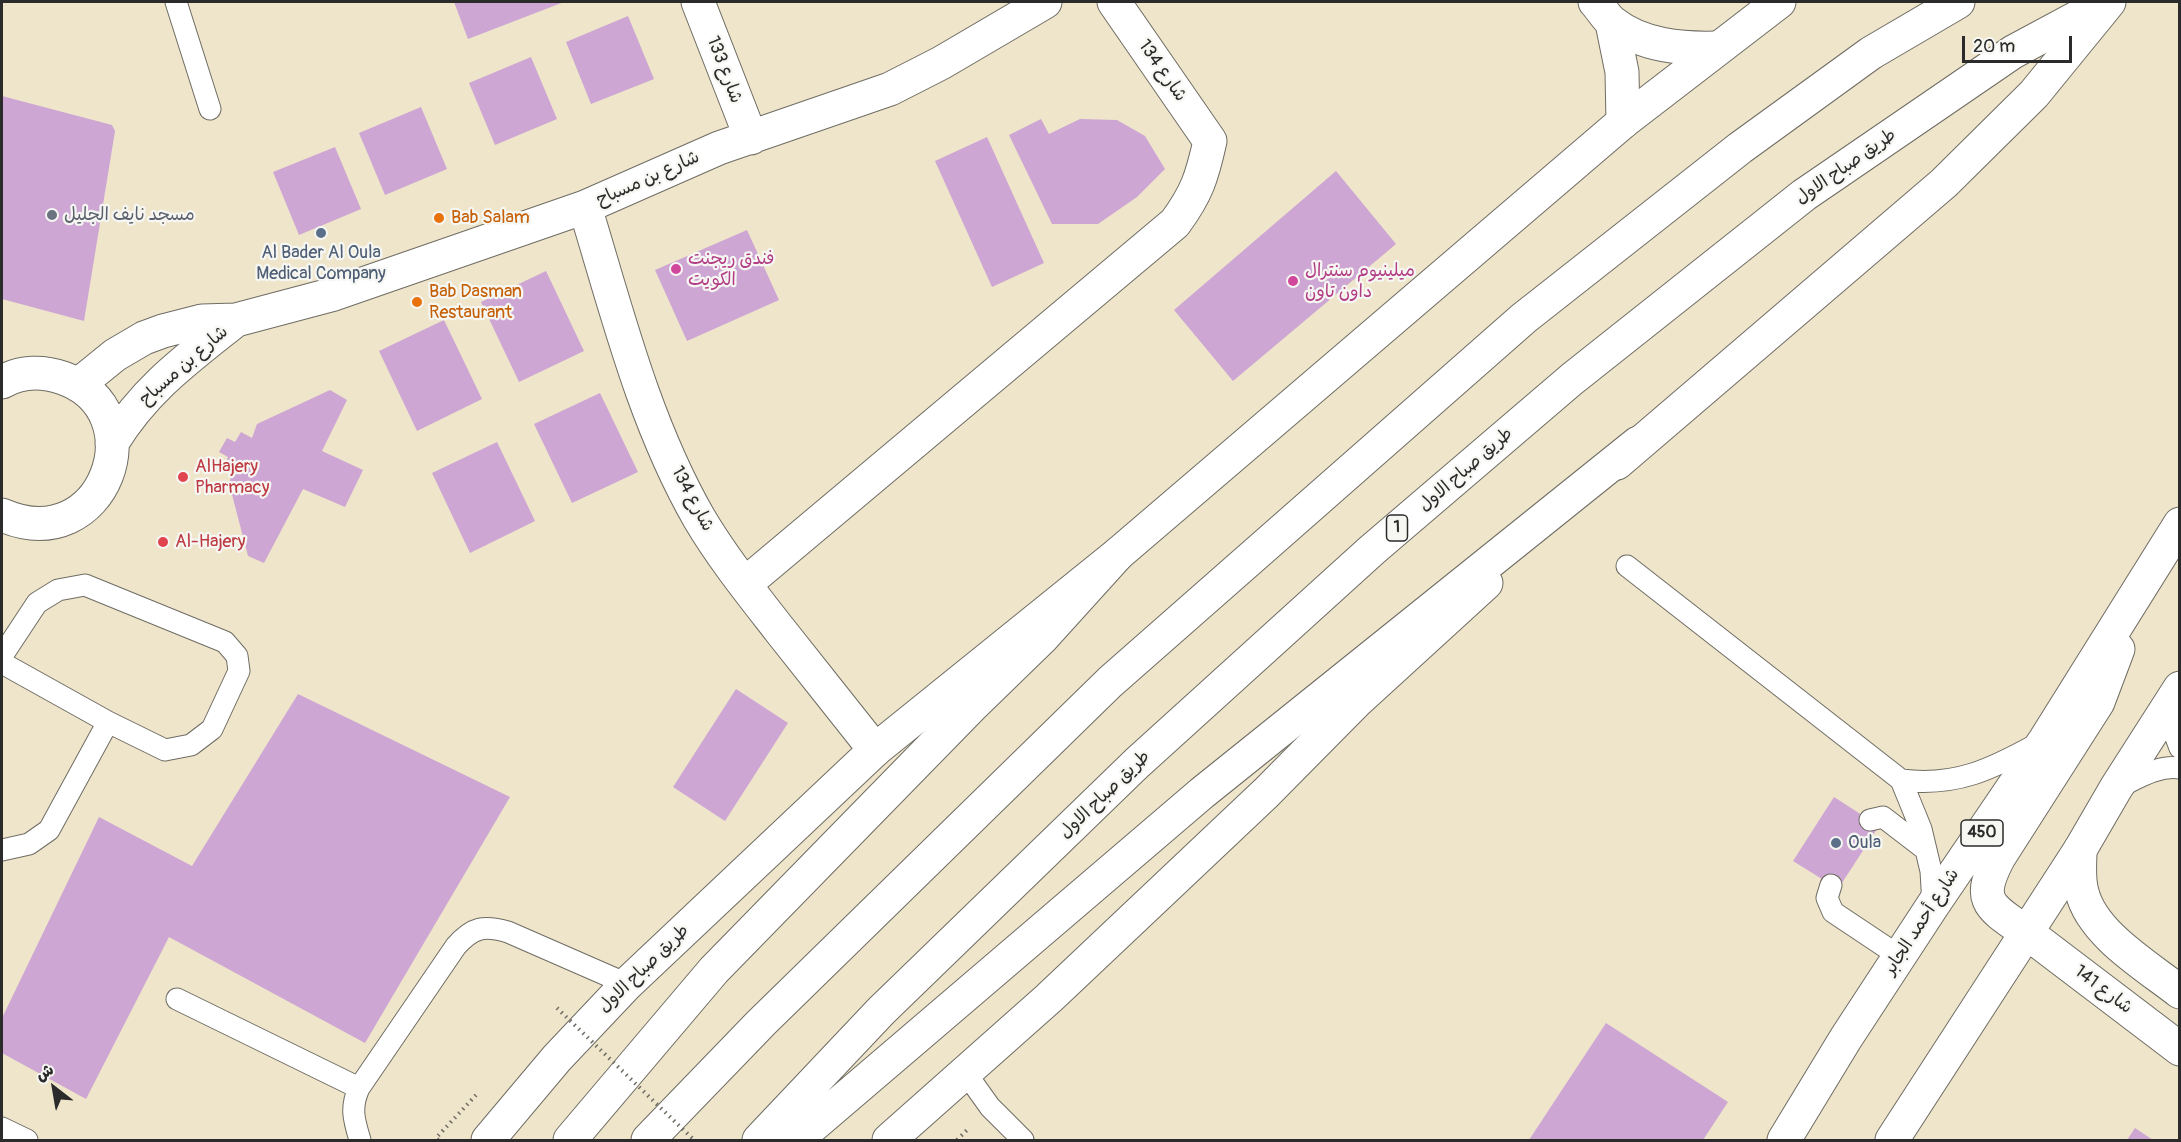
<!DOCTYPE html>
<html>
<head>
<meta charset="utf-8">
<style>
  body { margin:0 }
  #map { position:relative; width:2181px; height:1142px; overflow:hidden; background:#eee5cb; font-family:Pangolin,"Playpen Sans Arabic",sans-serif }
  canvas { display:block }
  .frame { position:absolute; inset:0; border:3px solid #2b2b2b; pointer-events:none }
  .north { position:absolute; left:24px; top:1058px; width:60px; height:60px; -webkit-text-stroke:4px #f6f6f2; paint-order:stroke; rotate:329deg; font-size:16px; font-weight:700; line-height:24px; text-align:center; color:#2b2b2b }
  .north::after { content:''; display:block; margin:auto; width:21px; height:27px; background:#2b2b2b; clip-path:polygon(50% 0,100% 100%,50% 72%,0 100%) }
  .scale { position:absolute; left:1962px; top:36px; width:110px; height:27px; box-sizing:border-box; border:3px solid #2b2b2b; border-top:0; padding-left:8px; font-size:18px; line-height:21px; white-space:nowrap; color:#2b2b2b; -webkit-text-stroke:4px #f6f6f2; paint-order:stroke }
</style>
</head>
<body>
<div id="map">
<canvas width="2181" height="1142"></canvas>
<div class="frame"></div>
<div class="north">ش</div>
<div class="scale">20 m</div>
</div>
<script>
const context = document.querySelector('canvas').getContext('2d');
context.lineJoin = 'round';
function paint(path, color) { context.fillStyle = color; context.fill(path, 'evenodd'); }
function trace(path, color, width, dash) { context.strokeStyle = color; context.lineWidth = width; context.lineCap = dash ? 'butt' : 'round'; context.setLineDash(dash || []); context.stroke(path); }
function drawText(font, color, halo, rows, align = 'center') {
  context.font = font + ' Pangolin,"Playpen Sans Arabic",sans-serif'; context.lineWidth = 4.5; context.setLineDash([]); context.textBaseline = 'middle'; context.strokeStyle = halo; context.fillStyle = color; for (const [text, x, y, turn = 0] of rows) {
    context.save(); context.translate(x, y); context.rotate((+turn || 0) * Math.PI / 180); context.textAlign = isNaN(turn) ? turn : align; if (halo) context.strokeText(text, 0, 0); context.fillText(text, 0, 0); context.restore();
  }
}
const building = new Path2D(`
  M 454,2 L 564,2 L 468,39 Z
  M 628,16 L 654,79 L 591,104 L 566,42 Z
  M 531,57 L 557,119 L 495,145 L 469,83 Z
  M 2,96 L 112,125 L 115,131 L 84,321 L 2,299 Z
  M 421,107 L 447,169 L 385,195 L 359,133 Z
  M 1041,119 L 1049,134 L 1080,119 L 1117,120 L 1145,136 L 1165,169 L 1137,197 L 1098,224 L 1052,224 L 1009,135 Z
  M 987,137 L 1044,263 L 992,287 L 935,161 Z
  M 335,147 L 361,209 L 299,235 L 273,172 Z
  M 1336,171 L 1396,244 L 1233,381 L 1174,310 Z
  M 747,230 L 779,300 L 687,341 L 655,270 Z
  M 546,271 L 584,351 L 519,382 L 481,302 Z
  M 444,320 L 482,399 L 417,431 L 379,351 Z
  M 330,390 L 347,400 L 322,451 L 363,470 L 345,507 L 303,489 L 264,563 L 248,556 L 229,483 L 233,472 L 223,466 L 228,457 L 219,452 L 227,438 L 235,442 L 241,432 L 252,438 L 257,424 Z
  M 600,393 L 638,472 L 572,503 L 534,424 Z
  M 497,442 L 535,521 L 470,553 L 432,473 Z
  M 736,689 L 788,723 L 725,821 L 673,787 Z
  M 298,694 L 510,797 L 365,1043 L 169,937 L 86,1099 L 2,1053 L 2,1018 L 99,817 L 192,866 Z
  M 1834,797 L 1879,826 L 1838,889 L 1793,861 Z
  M 1606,1023 L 1728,1102 L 1703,1140 L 1529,1140 Z
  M 2135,1128 L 2153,1140 L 2127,1140 Z`);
const path = new Path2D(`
  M 438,1140 L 436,1138 L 477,1094
  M 957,1140 L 969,1128`);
const lane = new Path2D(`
  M 176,2 L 210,109
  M 1627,566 L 1901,780 L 1921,829 L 1931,871 L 1933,905
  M 2,656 L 37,603 L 58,590 L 85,585 L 225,642 L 237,656 L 239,671 L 212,729 L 191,745 L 165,750 L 108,722
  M 2,663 L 108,722 L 49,830 L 29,844 L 2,850
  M 2174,699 L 2174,732 L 2180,748
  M 1901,780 C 1956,787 1992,769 2039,743
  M 2119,787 C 2138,778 2158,765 2180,768
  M 1870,820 L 1883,817 L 1926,850
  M 1831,885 L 1827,898 L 1833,912 L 1899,956
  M 177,999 L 359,1088
  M 965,1072 L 990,1107 L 1023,1140
  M 2,1128 L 27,1140
  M 360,1140 C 354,1120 350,1108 359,1088 L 456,946 C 473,927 484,925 508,932 L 627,984`);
const street = new Path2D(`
  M 698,2 L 751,138
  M 1595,2 C 1601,8 1606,18 1613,23 C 1642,46 1682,49 1717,48
  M 1612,23 L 1622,72 L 1623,122
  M 585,207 C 617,312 644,422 699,518 C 722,557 751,593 779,629 C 811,669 843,710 875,750
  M 2,382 C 21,371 43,371 63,378 C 157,411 105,560 2,515
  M 78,385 L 115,355 L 144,338 L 163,331 L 202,321 L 236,320 L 334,294 L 585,207 L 719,148 L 890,89 L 941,63 L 1045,2
  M 112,443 C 145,389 187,359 236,320
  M 745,584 L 1175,223 C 1197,193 1202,177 1210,141 L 1114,2`);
const secondary = new Path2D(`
  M 1617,463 L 1944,183 L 2034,94 L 2109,2
  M 2080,850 C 2080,864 2078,878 2082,892 C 2092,934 2147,966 2180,992
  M 2026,932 L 2180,1049
  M 488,1140 L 557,1058 L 627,984 L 875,750 L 1118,554 L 1623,122 L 1779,2
  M 889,1140 L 1049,998 L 1266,793 L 1358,700 L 1486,583`);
const primary = new Path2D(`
  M 2026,932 C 1988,906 1976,901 1999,857 L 2098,702 L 2118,649
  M 1784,1140 L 1846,1038 L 1933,905 L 2045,740 L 2180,524
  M 1892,1140 L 2080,850 L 2116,788 L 2180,688`);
const highway = new Path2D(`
  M 570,1140 L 714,970 L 971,707 L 1042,638 L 1118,554
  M 648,1140 L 761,1023 L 1110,682 L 1524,318 L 1740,148 L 1871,53 L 1958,2
  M 759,1140 L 881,1011 L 1137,763 L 1372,550 L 1572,379 L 1804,195 L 2013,52 L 2106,2
  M 796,1140 L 1202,793 L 1638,443`);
const pathBridge = new Path2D(`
  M 557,1008 L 694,1140`);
const markers = [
  [52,215,6,"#6b7280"],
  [439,218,6,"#e8710a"],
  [321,233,6,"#5c6f8a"],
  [676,269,6,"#d1479c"],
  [1293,281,6,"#d1479c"],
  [417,302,6,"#e8710a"],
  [183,477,6,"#e0444e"],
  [163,542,6,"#e0444e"],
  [1836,843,6,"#5c6f8a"]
];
const shields = [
  [1397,528,21],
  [1982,833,42]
];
const shieldNames = [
  ["1",1397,528],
  ["450",1982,833]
];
const streetNames = [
  ["شارع 133",724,70,69],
  ["شارع 134",1162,71,55],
  ["طريق صباح الاول",1846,167,-35],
  ["شارع بن مسباح",648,179,-24],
  ["شارع بن مسباح",184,366,-41],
  ["طريق صباح الاول",1466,470,-41],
  ["شارع 134",692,499,62],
  ["طريق صباح الاول",1105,795,-44],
  ["شارع أحمد الجابر",1922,922,-57],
  ["طريق صباح الاول",644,969,-44],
  ["شارع 141",2103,990,37]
];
const worshipNames = [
  ["مسجد نايف الجليل",64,215]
];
const foodNames = [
  ["Bab Salam",451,218],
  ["Bab Dasman",429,292],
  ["Restaurant",429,313]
];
const serviceNames = [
  ["Al Bader Al Oula",321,253],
  ["Medical Company",321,274],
  ["Oula",1848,843,"left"]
];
const hotelNames = [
  ["فندق ريجنت",688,259],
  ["الكويت",688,280],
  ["ميلينيوم سنترال",1305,271],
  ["داون تاون",1305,292]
];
const healthNames = [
  ["AlHajery",195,467],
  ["Pharmacy",195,488],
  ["Al-Hajery",175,542]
];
paint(building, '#cda6d3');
trace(lane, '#6f6c63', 23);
trace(street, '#6f6c63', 35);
trace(secondary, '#6f6c63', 35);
trace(primary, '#6f6c63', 35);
trace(highway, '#6f6c63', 35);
trace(path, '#6f6c63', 4, [1.5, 4.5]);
trace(lane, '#fff', 21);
trace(street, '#fff', 33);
trace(secondary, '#fff', 33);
trace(primary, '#fff', 33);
trace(highway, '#fff', 33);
trace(pathBridge, '#6f6c63', 4, [1.5, 4.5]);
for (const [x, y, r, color] of markers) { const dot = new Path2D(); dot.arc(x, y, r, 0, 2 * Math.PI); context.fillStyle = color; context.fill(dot); trace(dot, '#f6f6f2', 2); }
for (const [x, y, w] of shields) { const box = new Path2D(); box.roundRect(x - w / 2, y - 13, w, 26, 4.5); context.fillStyle = '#f6f6f2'; context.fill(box); trace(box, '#2b2b2b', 1.5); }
drawText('bold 16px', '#2b2b2b', null, shieldNames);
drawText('18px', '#2b2b2b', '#f6f6f2', streetNames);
drawText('18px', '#5b616d', '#f6f6f2', worshipNames, 'left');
drawText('18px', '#c56008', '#f6f6f2', foodNames, 'left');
drawText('18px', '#4e5e75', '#f6f6f2', serviceNames);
drawText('18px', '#b23c85', '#f6f6f2', hotelNames, 'left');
drawText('18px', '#be3a42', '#f6f6f2', healthNames, 'left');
</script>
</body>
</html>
